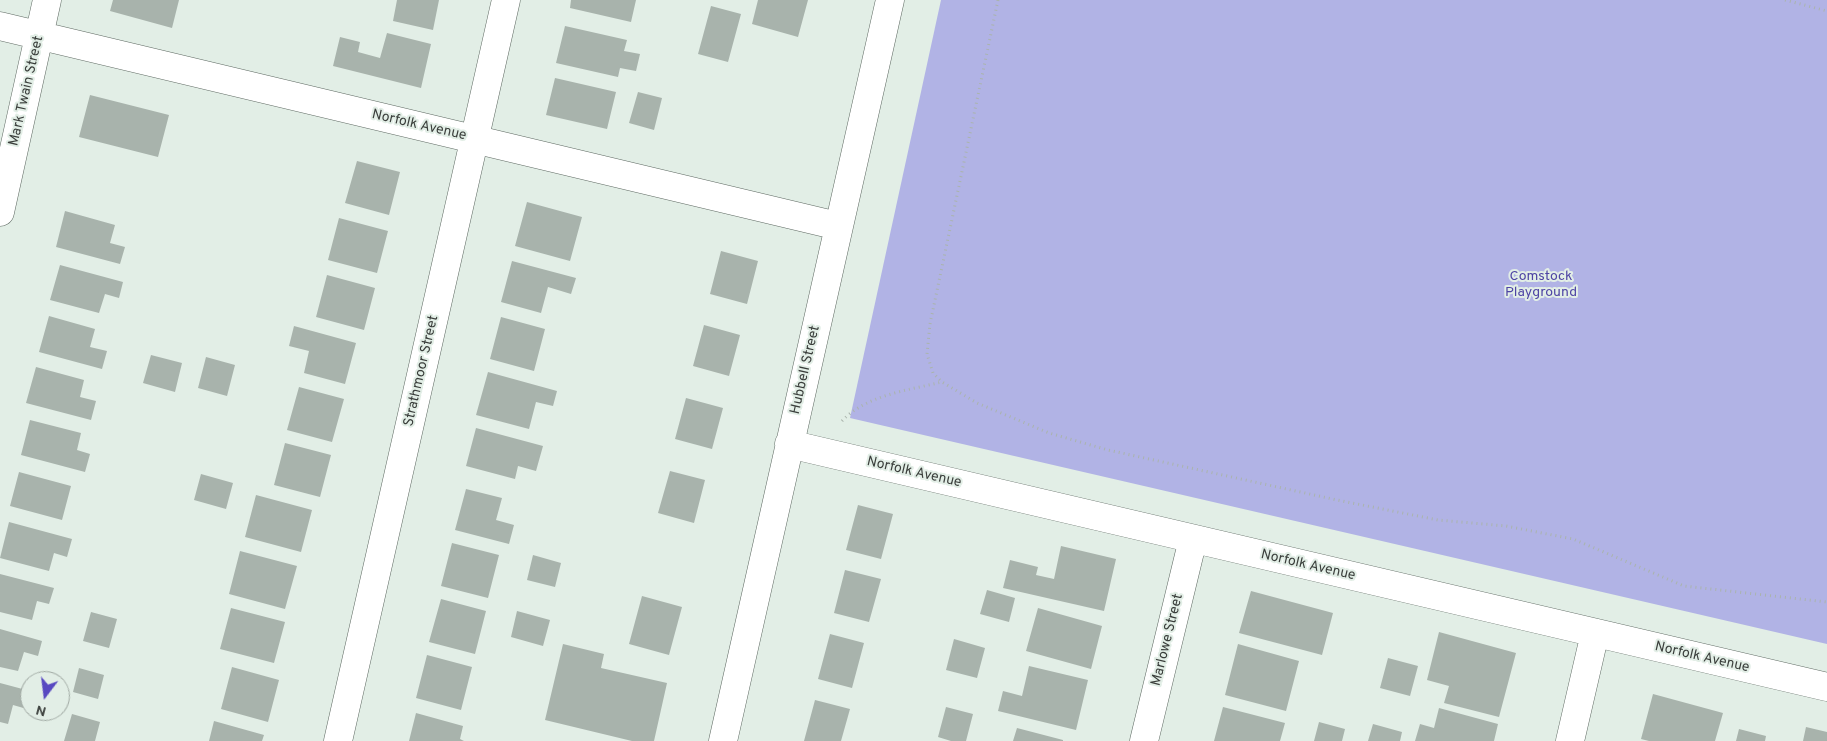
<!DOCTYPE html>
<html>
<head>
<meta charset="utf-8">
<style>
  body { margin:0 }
  #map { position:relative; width:1827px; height:741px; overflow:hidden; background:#e2eee6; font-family:Overpass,sans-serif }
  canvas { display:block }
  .north { position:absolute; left:20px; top:671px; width:50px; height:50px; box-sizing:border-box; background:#e2eee6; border:1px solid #9fa8a2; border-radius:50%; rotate:195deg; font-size:14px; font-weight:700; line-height:20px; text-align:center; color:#3a3e3b }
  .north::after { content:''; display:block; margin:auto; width:18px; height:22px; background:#5849c1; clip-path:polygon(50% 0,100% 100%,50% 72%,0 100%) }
</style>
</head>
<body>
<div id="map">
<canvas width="1827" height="741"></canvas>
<div class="north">N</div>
</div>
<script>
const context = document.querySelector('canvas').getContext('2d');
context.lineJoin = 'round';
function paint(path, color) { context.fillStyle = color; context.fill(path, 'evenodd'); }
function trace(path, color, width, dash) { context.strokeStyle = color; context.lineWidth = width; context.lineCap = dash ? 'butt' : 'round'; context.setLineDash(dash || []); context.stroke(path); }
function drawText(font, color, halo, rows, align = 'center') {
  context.font = font + ' Overpass,sans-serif'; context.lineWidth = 4; context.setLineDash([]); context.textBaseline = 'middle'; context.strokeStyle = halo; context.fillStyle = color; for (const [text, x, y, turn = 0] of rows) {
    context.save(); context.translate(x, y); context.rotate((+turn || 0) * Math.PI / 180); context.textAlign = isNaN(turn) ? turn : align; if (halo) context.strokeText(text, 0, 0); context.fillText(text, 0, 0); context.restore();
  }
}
const green = new Path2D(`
  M 941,0 L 1827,0 L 1827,644 L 850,418 Z`);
const building = new Path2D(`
  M 113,0 L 179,0 L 172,28 L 110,11 Z
  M 397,0 L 439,0 L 433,30 L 393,21 Z
  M 571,0 L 636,0 L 631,22 L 570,8 Z
  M 758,0 L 808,0 L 798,37 L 752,24 Z
  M 711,6 L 741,14 L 728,62 L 698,54 Z
  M 565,26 L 627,40 L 624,51 L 640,54 L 636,71 L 620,68 L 618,77 L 556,63 Z
  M 387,33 L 431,44 L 421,88 L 333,66 L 340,37 L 360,42 L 358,52 L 380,58 Z
  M 555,78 L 616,92 L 607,129 L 546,115 Z
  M 638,92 L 662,98 L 654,130 L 629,123 Z
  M 90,95 L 169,115 L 158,157 L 79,137 Z
  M 357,161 L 400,172 L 389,215 L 345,203 Z
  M 527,202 L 582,217 L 570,261 L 515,246 Z
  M 65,211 L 115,225 L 110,243 L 125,247 L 120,264 L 56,247 Z
  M 339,218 L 388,231 L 377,273 L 328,260 Z
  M 721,251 L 758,261 L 747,304 L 710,294 Z
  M 512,261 L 576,278 L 571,294 L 548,287 L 541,313 L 501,302 Z
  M 60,265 L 123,282 L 119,298 L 105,294 L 99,313 L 50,300 Z
  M 327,275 L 375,288 L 364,330 L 316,317 Z
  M 49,316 L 95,329 L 90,347 L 107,351 L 102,369 L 39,352 Z
  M 501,317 L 545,329 L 534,371 L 490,359 Z
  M 704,325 L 740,335 L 729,376 L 693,366 Z
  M 294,326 L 356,343 L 345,384 L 304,373 L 309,351 L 289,346 Z
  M 151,355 L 182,363 L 175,392 L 143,383 Z
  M 206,357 L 235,365 L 227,396 L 198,388 Z
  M 36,367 L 84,380 L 80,397 L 96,401 L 91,420 L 26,403 Z
  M 488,372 L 557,391 L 553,406 L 536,402 L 529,429 L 476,415 Z
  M 299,387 L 344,399 L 332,442 L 287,430 Z
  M 686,398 L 723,408 L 712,449 L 675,439 Z
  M 30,420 L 81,433 L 77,450 L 90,454 L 85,472 L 21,455 Z
  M 476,428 L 543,446 L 536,471 L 518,466 L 515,479 L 466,466 Z
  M 285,443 L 331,455 L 320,497 L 274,485 Z
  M 670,471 L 705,480 L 694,523 L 658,513 Z
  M 19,472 L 71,486 L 62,520 L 10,506 Z
  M 201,474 L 233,483 L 226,509 L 194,500 Z
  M 466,489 L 502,498 L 496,520 L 514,525 L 509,544 L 455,530 Z
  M 256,495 L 312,510 L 301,552 L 245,537 Z
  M 858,505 L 893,514 L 881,559 L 846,550 Z
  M 9,522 L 72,539 L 67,557 L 54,553 L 49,571 L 0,558 Z
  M 452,543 L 499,555 L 488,598 L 441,586 Z
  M 1061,546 L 1116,559 L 1104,611 L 1003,588 L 1010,560 L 1038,567 L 1036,575 L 1054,579 Z
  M 240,551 L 297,566 L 285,609 L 229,594 Z
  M 533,555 L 561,563 L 555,587 L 527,580 Z
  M 845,570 L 881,579 L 869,622 L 834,613 Z
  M 0,574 L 54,588 L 49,604 L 37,601 L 32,620 L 0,612 Z
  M 987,590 L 1015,598 L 1009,622 L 980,614 Z
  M 1251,591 L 1333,613 L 1322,655 L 1239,633 Z
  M 642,596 L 682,607 L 669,655 L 629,644 Z
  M 441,599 L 486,611 L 475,654 L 429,642 Z
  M 231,608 L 285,622 L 274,663 L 220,649 Z
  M 1038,608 L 1102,626 L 1091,669 L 1026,651 Z
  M 517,611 L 550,620 L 543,646 L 511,637 Z
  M 91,612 L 117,619 L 109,648 L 83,641 Z
  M 0,629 L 42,641 L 38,656 L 24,652 L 18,671 L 0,667 Z
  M 1439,632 L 1516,653 L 1499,717 L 1444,703 L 1449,686 L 1427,680 Z
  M 830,634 L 864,643 L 852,688 L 818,679 Z
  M 954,639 L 985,648 L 977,678 L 946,670 Z
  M 563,644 L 604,654 L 601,668 L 667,683 L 654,741 L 632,741 L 545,720 Z
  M 1238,644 L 1299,661 L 1286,711 L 1225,695 Z
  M 427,655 L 472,667 L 461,710 L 416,698 Z
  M 1388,658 L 1418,666 L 1410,696 L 1380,688 Z
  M 1029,666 L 1088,680 L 1076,730 L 998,711 L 1003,691 L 1022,696 Z
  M 232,667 L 279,680 L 268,722 L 221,709 Z
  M 79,668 L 104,675 L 98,699 L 73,692 Z
  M 0,683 L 30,691 L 27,709 L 13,705 L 8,724 L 0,722 Z
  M 1653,694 L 1723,713 L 1715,741 L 1649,741 L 1641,739 Z
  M 815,700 L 850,709 L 841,741 L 804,741 Z
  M 946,707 L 973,714 L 966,741 L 951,741 L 938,737 Z
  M 1223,707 L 1285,723 L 1280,741 L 1214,741 Z
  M 1439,708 L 1498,724 L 1494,741 L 1415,741 L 1420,724 L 1434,728 Z
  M 416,713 L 463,726 L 460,739 L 464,741 L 409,741 Z
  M 72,714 L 100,722 L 95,741 L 64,741 Z
  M 214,721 L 264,735 L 262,741 L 209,741 Z
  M 1319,722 L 1345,729 L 1342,741 L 1314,741 Z
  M 1373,724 L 1402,732 L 1400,741 L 1368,741 Z
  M 1806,727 L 1827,732 L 1827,741 L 1803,741 Z
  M 1017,728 L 1063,740 L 1063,741 L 1013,741 Z
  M 1739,729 L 1766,736 L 1765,741 L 1736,741 Z`);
const path = new Path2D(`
  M 998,0 L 930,324 L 927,354 L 933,373 L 942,382 L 977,403 L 1049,433 L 1108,450 L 1337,500 L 1438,520 L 1506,526 L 1573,539 L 1684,586 L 1827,602
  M 1785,0 L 1827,11
  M 842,421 C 866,395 909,390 942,382`);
const minor = new Path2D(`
  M 0,26 L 838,226
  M 0,212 L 47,0
  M 789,444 L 1827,687
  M 338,741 L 506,0
  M 723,741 L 890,0
  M 1144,741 L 1193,539
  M 1570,741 L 1595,633`);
const streetNames = [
  ["Mark Twain Street",27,91,-77],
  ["Norfolk Avenue",419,126,13],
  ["Hubbell Street",806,370,-77],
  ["Strathmoor Street",422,371,-77],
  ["Norfolk Avenue",914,473,13],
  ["Norfolk Avenue",1308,566,13],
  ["Marlowe Street",1168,640,-76],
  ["Norfolk Avenue",1702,658,13]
];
const parkNames = [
  ["Comstock",1541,277],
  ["Playground",1541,293]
];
paint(green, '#b1b3e5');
paint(building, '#a8b3ac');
trace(minor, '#5f6a63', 29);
trace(path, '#aab4ad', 3, [1, 4]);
trace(minor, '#fff', 28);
drawText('14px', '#3a3e3b', '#e2eee6', streetNames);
drawText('14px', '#4e44a4', '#e2eee6', parkNames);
</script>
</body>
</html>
